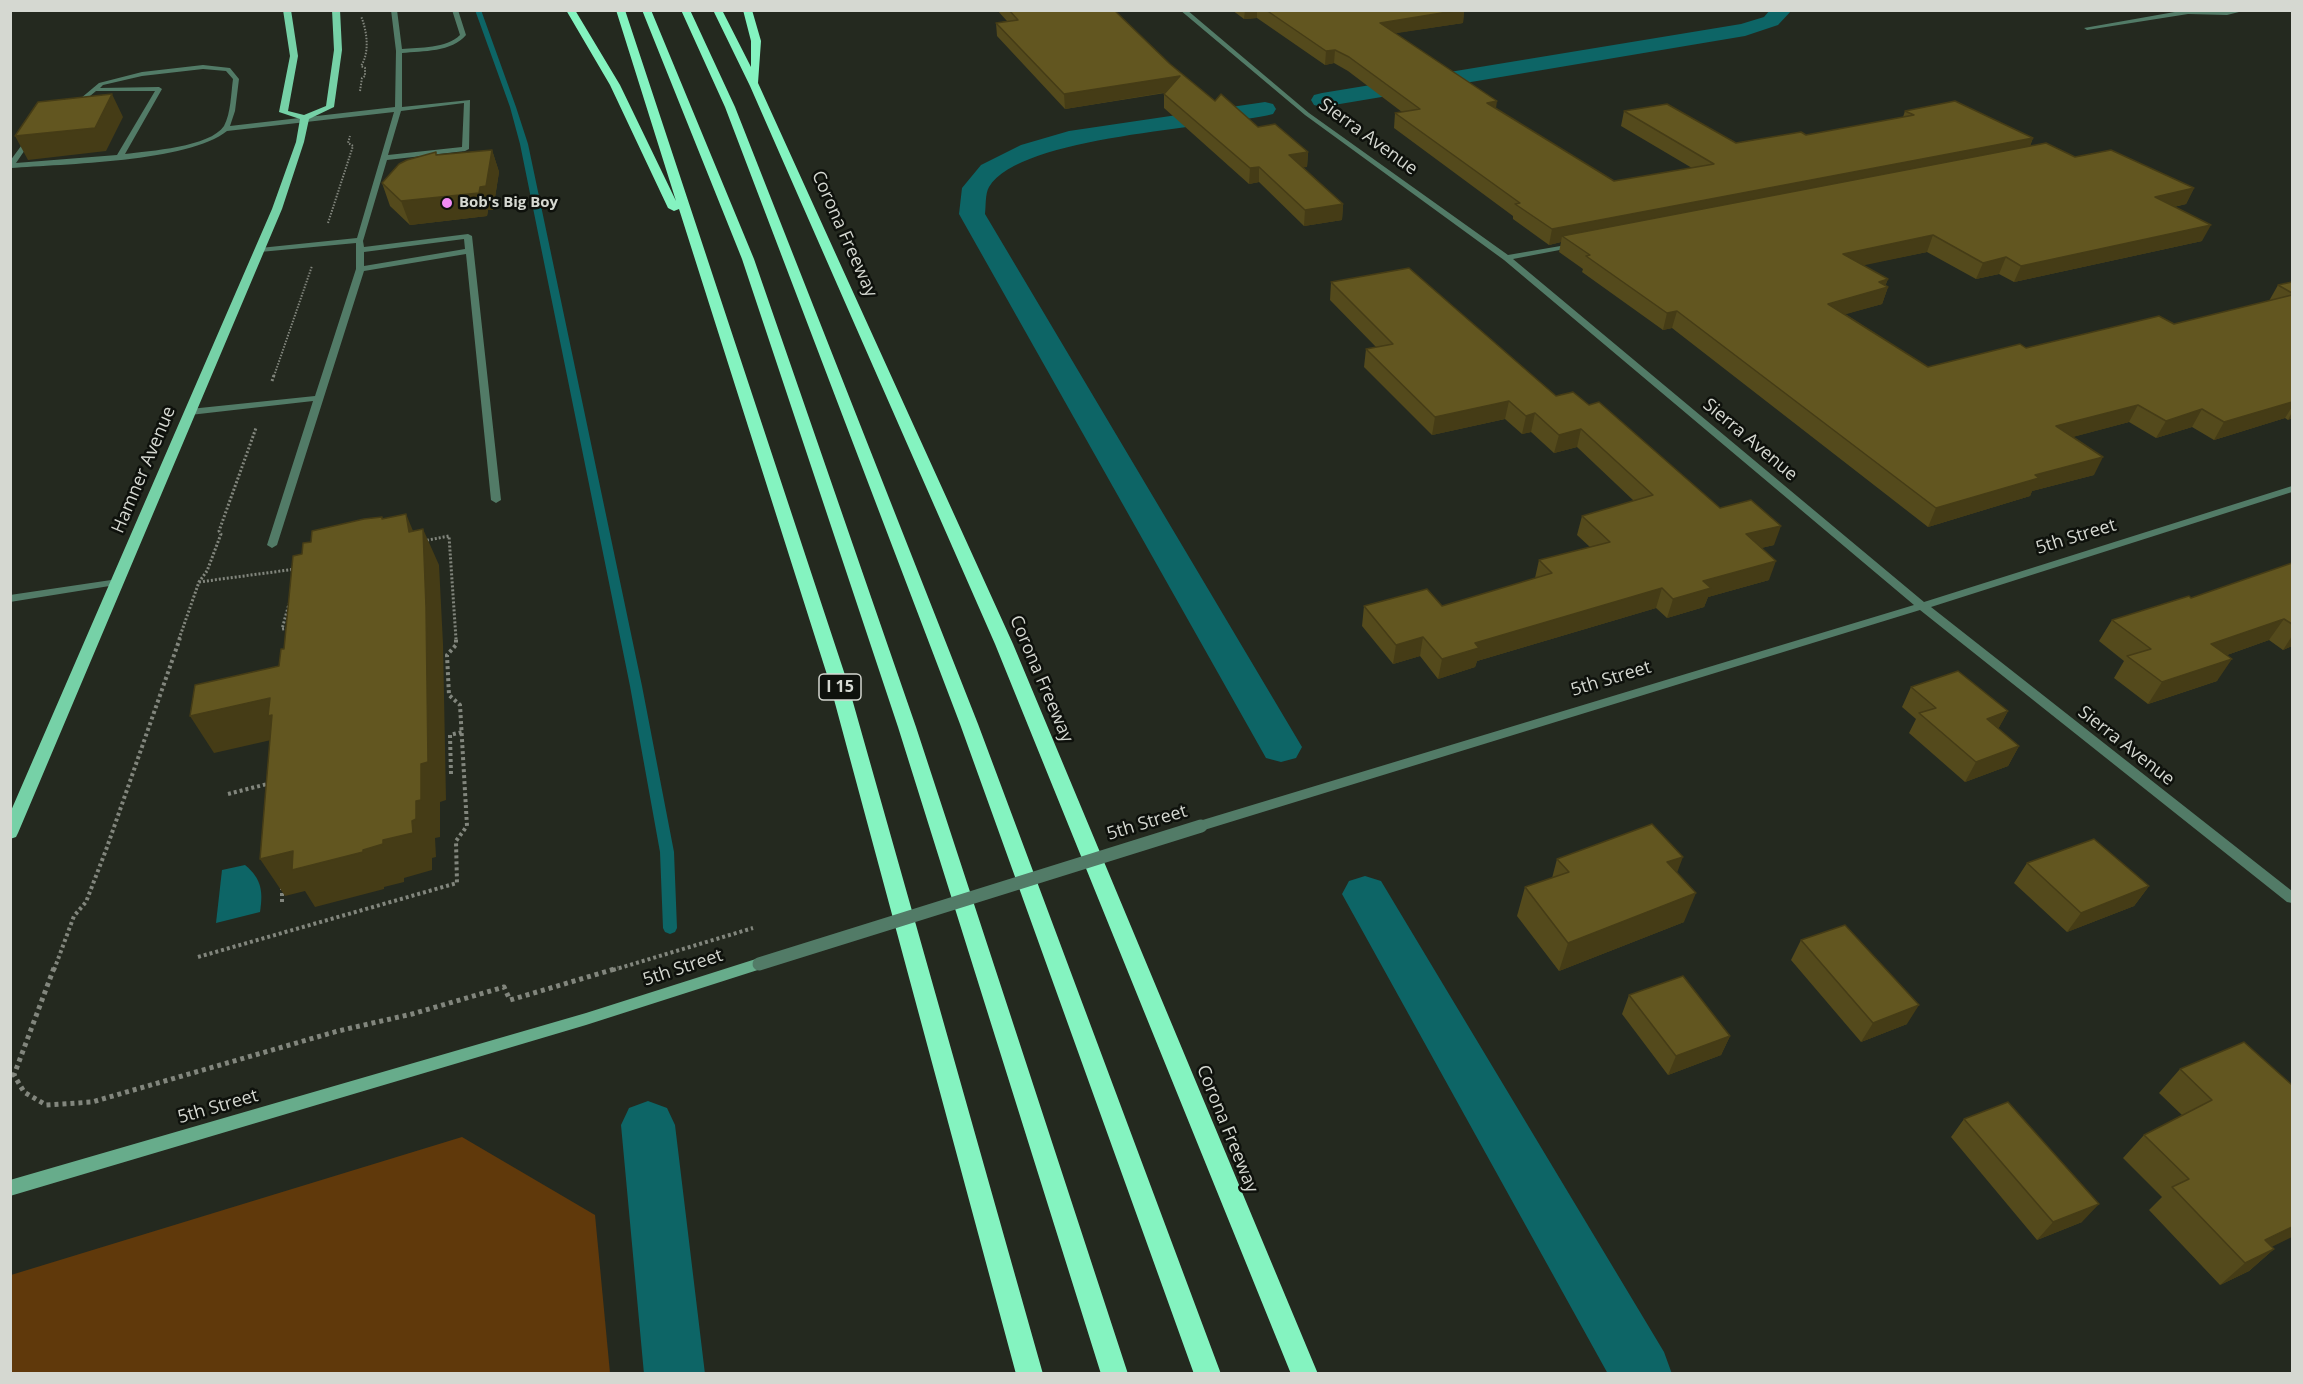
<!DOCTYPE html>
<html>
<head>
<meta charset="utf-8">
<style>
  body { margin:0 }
  #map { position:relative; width:2303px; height:1384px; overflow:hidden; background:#24291f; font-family:"Open Sans",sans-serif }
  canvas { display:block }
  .frame { position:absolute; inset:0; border:12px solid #d5d8d1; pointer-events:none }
</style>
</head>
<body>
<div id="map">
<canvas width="2303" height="1384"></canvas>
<div class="frame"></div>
</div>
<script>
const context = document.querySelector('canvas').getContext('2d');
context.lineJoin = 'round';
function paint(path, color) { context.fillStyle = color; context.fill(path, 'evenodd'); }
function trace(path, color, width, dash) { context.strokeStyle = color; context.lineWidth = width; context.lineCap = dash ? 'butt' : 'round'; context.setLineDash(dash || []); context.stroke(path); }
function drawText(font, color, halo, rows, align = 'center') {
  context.font = font + ' "Open Sans",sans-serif'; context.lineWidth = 5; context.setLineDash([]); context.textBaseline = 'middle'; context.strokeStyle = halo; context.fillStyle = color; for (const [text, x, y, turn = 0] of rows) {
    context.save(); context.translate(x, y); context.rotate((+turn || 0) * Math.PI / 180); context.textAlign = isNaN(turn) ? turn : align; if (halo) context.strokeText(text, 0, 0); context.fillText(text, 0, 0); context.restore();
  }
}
const green = new Path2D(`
  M 462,1137 L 595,1215 L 610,1373 L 11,1373 L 11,1275 Z`);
const water = new Path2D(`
  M 245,865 C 262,879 263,892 260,912 L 216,923 L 222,870 Z`);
const stream = new Path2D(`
  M 475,10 L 481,10 L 516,107 L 528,144 L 642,686 L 674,852 L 677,928 L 675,932 L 670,934 L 665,932 L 663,928 L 660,852 L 630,686 L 520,144 L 510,107 Z
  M 1774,10 L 1780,10 L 1781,13 L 1776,14 Z`);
const canal = new Path2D(`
  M 1770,10 L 1792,10 L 1778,25 L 1745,36 L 1322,107 L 1314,105 L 1311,100 L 1314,95 L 1322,93 L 1741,24 L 1764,17 Z
  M 1265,102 L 1273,104 L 1276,109 L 1273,114 C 1212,129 1021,135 989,187 C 985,194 986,206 985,214 L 1302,747 L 1296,758 L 1281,762 L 1266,758 L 959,214 L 962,188 L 981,165 L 1021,145 L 1069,131 Z
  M 1365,876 L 1381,881 L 1664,1352 L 1672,1374 L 1608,1374 L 1342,894 L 1349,881 Z
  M 648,1101 L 667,1108 L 675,1125 L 705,1374 L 644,1374 L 621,1125 L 629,1108 Z`);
const pathFar3 = new Path2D(`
  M 360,91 L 362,78 L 365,76 L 365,68 L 361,66 C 370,52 367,31 361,16
  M 328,223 L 353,146 L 348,143 L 350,136
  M 274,376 L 312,266`);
const pathFar2 = new Path2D(`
  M 272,381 L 274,375
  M 423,541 L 449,536 L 456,639
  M 199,582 L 296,569
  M 288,628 L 282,629 L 289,604
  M 179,639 L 199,582 L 207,571 L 221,534 L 219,531 L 256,428`);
const pathFar1 = new Path2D(`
  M 451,774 L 450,735 L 462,732
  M 228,794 L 271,783
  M 282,887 L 282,903
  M 198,957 L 457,883 L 456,841 L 467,826 L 460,705 L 449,695 L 447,655 L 456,645 L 456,638
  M 54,970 L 74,916 L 86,902 L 106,850 L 180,638
  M 613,970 L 753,928`);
const path = new Path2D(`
  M 54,968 L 14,1075 L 24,1092 L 46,1105 L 92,1102 L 338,1031 L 412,1014 L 504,987 L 510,1000 L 618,968`);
const lane = new Path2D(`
  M 391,10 L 397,10 L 402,49 C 420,47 446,49 460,35 L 452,10 L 458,10 L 466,35 C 452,52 423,51 402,53 L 402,107 L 470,100 L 469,149 L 465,151 L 387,160 L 363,241 L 364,247 L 468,234 L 472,236 L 501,500 L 496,503 L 491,500 L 466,254 L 364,271 L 277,545 L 272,548 L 267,545 L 313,401 L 190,415 L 185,412 L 190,409 L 315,396 L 356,269 L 356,243 L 260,252 L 256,250 L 260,248 L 357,238 L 394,112 L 227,131 C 189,162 62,164 11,168 L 10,161 L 38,123 L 62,114 L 99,83 L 142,72 L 203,65 L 230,68 L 239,79 L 235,111 L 230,126 L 395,107 L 396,51 ZM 203,69 L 226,71 L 233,79 C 231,93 231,113 224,126 C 210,147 149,151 125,154 L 162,89 L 159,87 L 100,88 L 103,85 L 142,76 ZM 96,91 L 155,91 L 117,155 L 16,163 L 42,125 L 66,116 ZM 464,103 L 462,147 L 388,155 L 401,111 ZM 464,239 L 465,249 L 364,266 L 364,252 Z
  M 2186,10 L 2247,10 L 2227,15 L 2188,14 L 2087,30 L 2084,28 Z
  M 118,579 L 124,582 L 122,584 L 10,602 L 10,595 Z`);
const street = new Path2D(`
  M 1180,10 L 1187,10 L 1309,113 L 1508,255 L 1578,243 L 1579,245 L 1575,247 L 1513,259 L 1924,602 L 2292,486 L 2292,492 L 1931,607 L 2292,891 L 2292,903 L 2287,902 L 1920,610 L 1201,831 L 1196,830 L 1194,826 L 1196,822 L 1914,605 L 1504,260 L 1305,115 Z`);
const secondary = new Path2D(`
  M 759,958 L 764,960 L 766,964 L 764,968 L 586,1025 L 10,1196 L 10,1180 L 586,1013 Z`);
const primary = new Path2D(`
  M 283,10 L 291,10 L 298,56 L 288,111 L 304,115 L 326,106 L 334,50 L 332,10 L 340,10 L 342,50 L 334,107 L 309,119 L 304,142 L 282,209 L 18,833 L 16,837 L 10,839 L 10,813 L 272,209 L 296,142 L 300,119 L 279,112 L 290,56 Z`);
const highway = new Path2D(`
  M 566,10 L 575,10 L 620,85 L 676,201 L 616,10 L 625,10 L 847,681 L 1043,1374 L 1016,1374 L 829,681 L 679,209 L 674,211 L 668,208 L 610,85 Z
  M 642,10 L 651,10 L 754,259 L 916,727 L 1128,1374 L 1101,1374 L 898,727 L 742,259 Z
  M 681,10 L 690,10 L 735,107 L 978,724 L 1221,1374 L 1194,1374 L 960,724 L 725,107 Z
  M 713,10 L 722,10 L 751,67 L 751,41 L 743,10 L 752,10 L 761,41 L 758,83 L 1013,644 L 1318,1374 L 1291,1374 L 995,644 L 750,86 Z`);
const streetBridge = new Path2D(`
  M 759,964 L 1201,826`);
const wall = new Path2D(`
  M 997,10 L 1114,10 L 1170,64 L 1215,101 L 1258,127 L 1308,152 L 1307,167 L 1303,167 L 1343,204 L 1342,220 L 1304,226 L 1259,182 L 1249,184 L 1164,108 L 1164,94 L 1165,93 L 1065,109 L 997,36 L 996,23 L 1007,21 Z
  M 1232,10 L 1464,10 L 1463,23 L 1395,33 L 1496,109 L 1614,181 L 1692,168 L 1621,126 L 1624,111 L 1736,143 L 1806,135 L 1903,117 L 1905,111 L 2033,138 L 2030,146 L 2075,157 L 2194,188 L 2186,204 L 2174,207 L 2202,241 L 2014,282 L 1999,274 L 1976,279 L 1927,252 L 1862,265 L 1888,279 L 1885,286 L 1888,287 L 1882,304 L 1845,314 L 1928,367 L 2026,348 L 2174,324 L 2269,301 L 2278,285 L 2292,282 L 2292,418 L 2288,420 L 2285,418 L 2214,440 L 2192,427 L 2156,438 L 2129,422 L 2072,437 L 2094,475 L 2032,491 L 2030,496 L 1928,527 L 1672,328 L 1663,330 L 1582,272 L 1583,269 L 1559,252 L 1561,242 L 1549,245 L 1513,219 L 1513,216 L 1394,128 L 1395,113 L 1402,112 L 1348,71 L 1334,63 L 1325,65 L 1257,18 L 1244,19 Z
  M 492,150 L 499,172 L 493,210 L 488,210 L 487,216 L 410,225 L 390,206 L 382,183 L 437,155 Z
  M 1331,282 L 1556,396 L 1589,405 L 1720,508 L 1774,545 L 1761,548 L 1769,580 L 1708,597 L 1704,607 L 1667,618 L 1656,608 L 1477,661 L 1475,667 L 1438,679 L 1420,656 L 1393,664 L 1362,626 L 1364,606 L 1442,606 L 1535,578 L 1539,560 L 1590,547 L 1577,535 L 1582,516 L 1634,501 L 1577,447 L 1554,453 L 1531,432 L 1522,434 L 1505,419 L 1432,435 L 1364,367 L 1366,349 L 1376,347 L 1330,300 Z
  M 2292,563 L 2292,646 L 2283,650 L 2269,640 L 2227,655 L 2217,681 L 2148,704 L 2114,678 L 2124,661 L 2099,641 L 2112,620 L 2191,598 Z
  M 1911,687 L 2008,711 L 1998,729 L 2019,746 L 2008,766 L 1965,782 L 1909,733 L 1916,719 L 1902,707 Z
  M 1557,859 L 1677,873 L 1684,922 L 1559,971 L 1517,916 L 1525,887 L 1552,878 Z
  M 2027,863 L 2149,886 L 2134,906 L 2067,932 L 2014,883 Z
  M 1801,940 L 1907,1024 L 1861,1042 L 1791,960 Z
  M 1629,995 L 1730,1036 L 1721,1055 L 1668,1075 L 1622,1014 Z
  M 2244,1042 L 2272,1247 L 2274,1249 L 2249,1271 L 2220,1285 L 2149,1210 L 2162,1197 L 2123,1158 L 2144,1135 L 2182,1115 L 2159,1093 L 2180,1069 Z
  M 1964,1119 L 2082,1222 L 2037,1240 L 1951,1137 Z`);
const shadedWall = new Path2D(`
  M 1245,10 L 1257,10 L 1257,18 L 1244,19 Z
  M 1460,10 L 1464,10 L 1463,23 L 1378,36 L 1380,23 Z
  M 1335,50 L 1334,63 L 1325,65 L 1326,51 Z
  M 1180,76 L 1180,90 L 1065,109 L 1064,94 Z
  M 112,94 L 123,117 L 106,151 L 28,160 L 15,136 Z
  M 1497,101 L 1495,116 L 1487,103 Z
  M 2033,138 L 2027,153 L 1562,236 L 1561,242 L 1549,245 L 1552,229 Z
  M 492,150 L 499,172 L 493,210 L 488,210 L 487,216 L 410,225 L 401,201 L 480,187 Z
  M 1308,152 L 1307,167 L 1288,170 L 1289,155 Z
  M 1259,167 L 1259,182 L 1249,184 L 1250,168 Z
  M 2194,188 L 2186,204 L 2147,213 L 2155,197 Z
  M 1343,204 L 1342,220 L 1304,226 L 1305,210 Z
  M 2211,225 L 2202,241 L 2014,282 L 2021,266 Z
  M 1933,235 L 1927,252 L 1837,271 L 1843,254 Z
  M 2006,257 L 1999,274 L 1976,279 L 1983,263 Z
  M 1888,279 L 1884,289 L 1888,287 L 1882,304 L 1822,321 L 1828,304 L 1879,282 Z
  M 1677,311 L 1672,328 L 1663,330 L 1667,313 Z
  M 1509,401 L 1505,419 L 1432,435 L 1435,417 Z
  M 2292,402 L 2292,407 L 2285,418 L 2214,440 L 2224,422 Z
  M 2138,405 L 2129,422 L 2047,444 L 2056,426 Z
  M 2202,409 L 2192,427 L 2156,438 L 2166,421 Z
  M 2292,412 L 2292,418 L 2288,420 Z
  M 1535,413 L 1531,432 L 1522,434 L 1526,416 Z
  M 1581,429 L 1577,447 L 1554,453 L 1559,435 Z
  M 2103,457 L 2094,475 L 2032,491 L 2030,496 L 1928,527 L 1936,508 L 2035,475 Z
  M 406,514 L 421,550 L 409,532 Z
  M 1781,526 L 1774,545 L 1740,553 L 1746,534 Z
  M 423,529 L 439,565 L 443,644 L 446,800 L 440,802 L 440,837 L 435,838 L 436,857 L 432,858 L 432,870 L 404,878 L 404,882 L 384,887 L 384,889 L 315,907 L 305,891 L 285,896 L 260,859 L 293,851 L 363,850 L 383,840 L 412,821 L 416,801 Z
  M 1776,561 L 1769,580 L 1708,597 L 1704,607 L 1667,618 L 1673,599 L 1703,581 Z
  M 1662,588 L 1656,608 L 1477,661 L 1475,667 L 1438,679 L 1442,659 L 1475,643 Z
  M 2284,619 L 2269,640 L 2196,666 L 2211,644 Z
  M 2292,636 L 2292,646 L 2283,650 Z
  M 1423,637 L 1420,656 L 1393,664 L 1396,645 Z
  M 2232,659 L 2217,681 L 2148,704 L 2162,682 Z
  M 270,698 L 280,738 L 214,753 L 190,716 Z
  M 2008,711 L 1997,731 L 1987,719 Z
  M 2019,746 L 2008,766 L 1965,782 L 1976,762 Z
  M 1683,857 L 1672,886 L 1667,862 Z
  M 2149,886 L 2134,906 L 2067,932 L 2081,913 Z
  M 1696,893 L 1684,922 L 1559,971 L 1568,943 Z
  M 1919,1005 L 1907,1024 L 1861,1042 L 1873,1023 Z
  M 1730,1036 L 1721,1055 L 1668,1075 L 1676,1056 Z
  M 2099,1204 L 2082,1222 L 2037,1240 L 2053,1222 Z
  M 2292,1227 L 2292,1237 L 2243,1261 L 2265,1240 Z
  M 2274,1249 L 2249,1271 L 2220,1285 L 2245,1263 Z`);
const building = new Path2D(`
  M 1009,10 L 1114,10 L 1170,64 L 1215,101 L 1221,94 L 1258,127 L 1275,124 L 1308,152 L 1289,155 L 1343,204 L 1305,210 L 1259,167 L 1250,168 L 1164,94 L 1180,76 L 1064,94 L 996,23 L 1018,20 Z
  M 1266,10 L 1460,10 L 1380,23 L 1497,101 L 1487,103 L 1614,181 L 1714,164 L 1624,111 L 1667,104 L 1736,143 L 1801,132 L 1806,135 L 1914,115 L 1905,111 L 1955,101 L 2033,138 L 1552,229 L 1515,204 L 1520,203 L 1395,113 L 1420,109 L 1349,57 L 1335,50 L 1326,51 Z
  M 112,94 L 95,128 L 15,136 L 38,102 Z
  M 2046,143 L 2075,157 L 2111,150 L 2194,188 L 2155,197 L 2211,225 L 2021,266 L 2006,257 L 1983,263 L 1933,235 L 1843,254 L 1888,279 L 1879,282 L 1888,287 L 1828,304 L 1928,367 L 2020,344 L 2026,348 L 2159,316 L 2174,324 L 2292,295 L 2292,402 L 2224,422 L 2202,409 L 2166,421 L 2138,405 L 2056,426 L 2103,457 L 2035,475 L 2039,478 L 1936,508 L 1677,311 L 1667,313 L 1586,256 L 1590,255 L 1562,236 Z
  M 492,150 L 486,186 L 480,187 L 479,193 L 401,201 L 382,183 L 399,164 L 407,160 L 436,152 L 436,155 Z
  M 1409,268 L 1556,396 L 1573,392 L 1589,405 L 1599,402 L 1720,508 L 1751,500 L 1781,526 L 1746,534 L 1776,561 L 1703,581 L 1711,588 L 1673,599 L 1662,588 L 1475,643 L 1479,648 L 1442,659 L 1423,637 L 1396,645 L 1364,606 L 1427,589 L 1442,606 L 1552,573 L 1539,560 L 1610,542 L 1582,516 L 1653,495 L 1581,429 L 1559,435 L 1535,413 L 1526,416 L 1509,401 L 1435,417 L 1366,349 L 1393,344 L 1331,282 Z
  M 2292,282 L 2292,293 L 2278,285 Z
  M 406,514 L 409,532 L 423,529 L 426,607 L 428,762 L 421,764 L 421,800 L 416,801 L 416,819 L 412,821 L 413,833 L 383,840 L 383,844 L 363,850 L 363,852 L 292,870 L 293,851 L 260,859 L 272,715 L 268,716 L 270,698 L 190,716 L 195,685 L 279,666 L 281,649 L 284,649 L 293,556 L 302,554 L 303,543 L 311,542 L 312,531 L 364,519 L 382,517 L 382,519 Z
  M 2292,563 L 2292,624 L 2284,619 L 2211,644 L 2232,659 L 2162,682 L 2127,656 L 2151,649 L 2112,620 L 2189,596 L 2191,598 Z
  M 1958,671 L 2008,711 L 1987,719 L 2019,746 L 1976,762 L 1919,713 L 1936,708 L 1911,687 Z
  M 1652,824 L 1683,857 L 1667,862 L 1696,893 L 1568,943 L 1525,887 L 1569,872 L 1557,859 Z
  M 2094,839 L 2149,886 L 2081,913 L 2027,863 Z
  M 1845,925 L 1919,1005 L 1873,1023 L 1801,940 Z
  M 1683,976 L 1730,1036 L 1676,1056 L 1629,995 Z
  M 2244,1042 L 2292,1085 L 2292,1227 L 2265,1240 L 2274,1249 L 2245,1263 L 2172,1187 L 2189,1179 L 2144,1135 L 2212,1100 L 2180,1069 Z
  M 2008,1102 L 2099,1204 L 2053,1222 L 1964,1119 Z`);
const markers = [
  [447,203,6,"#f18bf5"]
];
const farPoinames = [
  ["Bob's Big Boy",459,203]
];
const shields = [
  [840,687,42]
];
const shieldNames = [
  ["I 15",840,687]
];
const streetNames = [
  ["Sierra Avenue",1368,137,36],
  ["Corona Freeway",844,234,66],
  ["Sierra Avenue",1750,440,40],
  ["Hamner Avenue",144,470,-67],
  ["5th Street",2076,537,-17],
  ["Corona Freeway",1041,679,67],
  ["5th Street",1611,679,-17],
  ["Sierra Avenue",2126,746,38],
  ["5th Street",1147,823,-17],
  ["5th Street",683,968,-18],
  ["5th Street",218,1107,-16],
  ["Corona Freeway",1227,1129,68]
];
paint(green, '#60390b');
paint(water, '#0d6566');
paint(stream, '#0d6566');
paint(canal, '#0d6566');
trace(pathFar3, '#82867d', 2, [1.5, 1.5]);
trace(pathFar2, '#82867d', 3, [2, 2]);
trace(pathFar1, '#82867d', 4, [3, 3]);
trace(path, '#82867d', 5, [4, 4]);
paint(lane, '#527b67');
paint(street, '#527b67');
paint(secondary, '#67ac8b');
paint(primary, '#76d1a7');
paint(highway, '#84f3c0');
trace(streetBridge, '#527b67', 13);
paint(wall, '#544a1c');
paint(shadedWall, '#453c16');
paint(building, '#625620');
trace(building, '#453c16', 1.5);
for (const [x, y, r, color] of markers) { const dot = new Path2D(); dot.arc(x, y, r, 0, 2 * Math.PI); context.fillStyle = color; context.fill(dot); trace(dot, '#0e110c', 2); }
drawText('bold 15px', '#d5d8d1', '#0e110c', farPoinames, 'left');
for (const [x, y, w] of shields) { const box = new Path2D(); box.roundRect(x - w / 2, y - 13, w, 26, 4.5); context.fillStyle = '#0e110c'; context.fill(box); trace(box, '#d5d8d1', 1.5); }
drawText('bold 16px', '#d5d8d1', null, shieldNames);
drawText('18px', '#d5d8d1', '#0e110c', streetNames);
</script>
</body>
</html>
